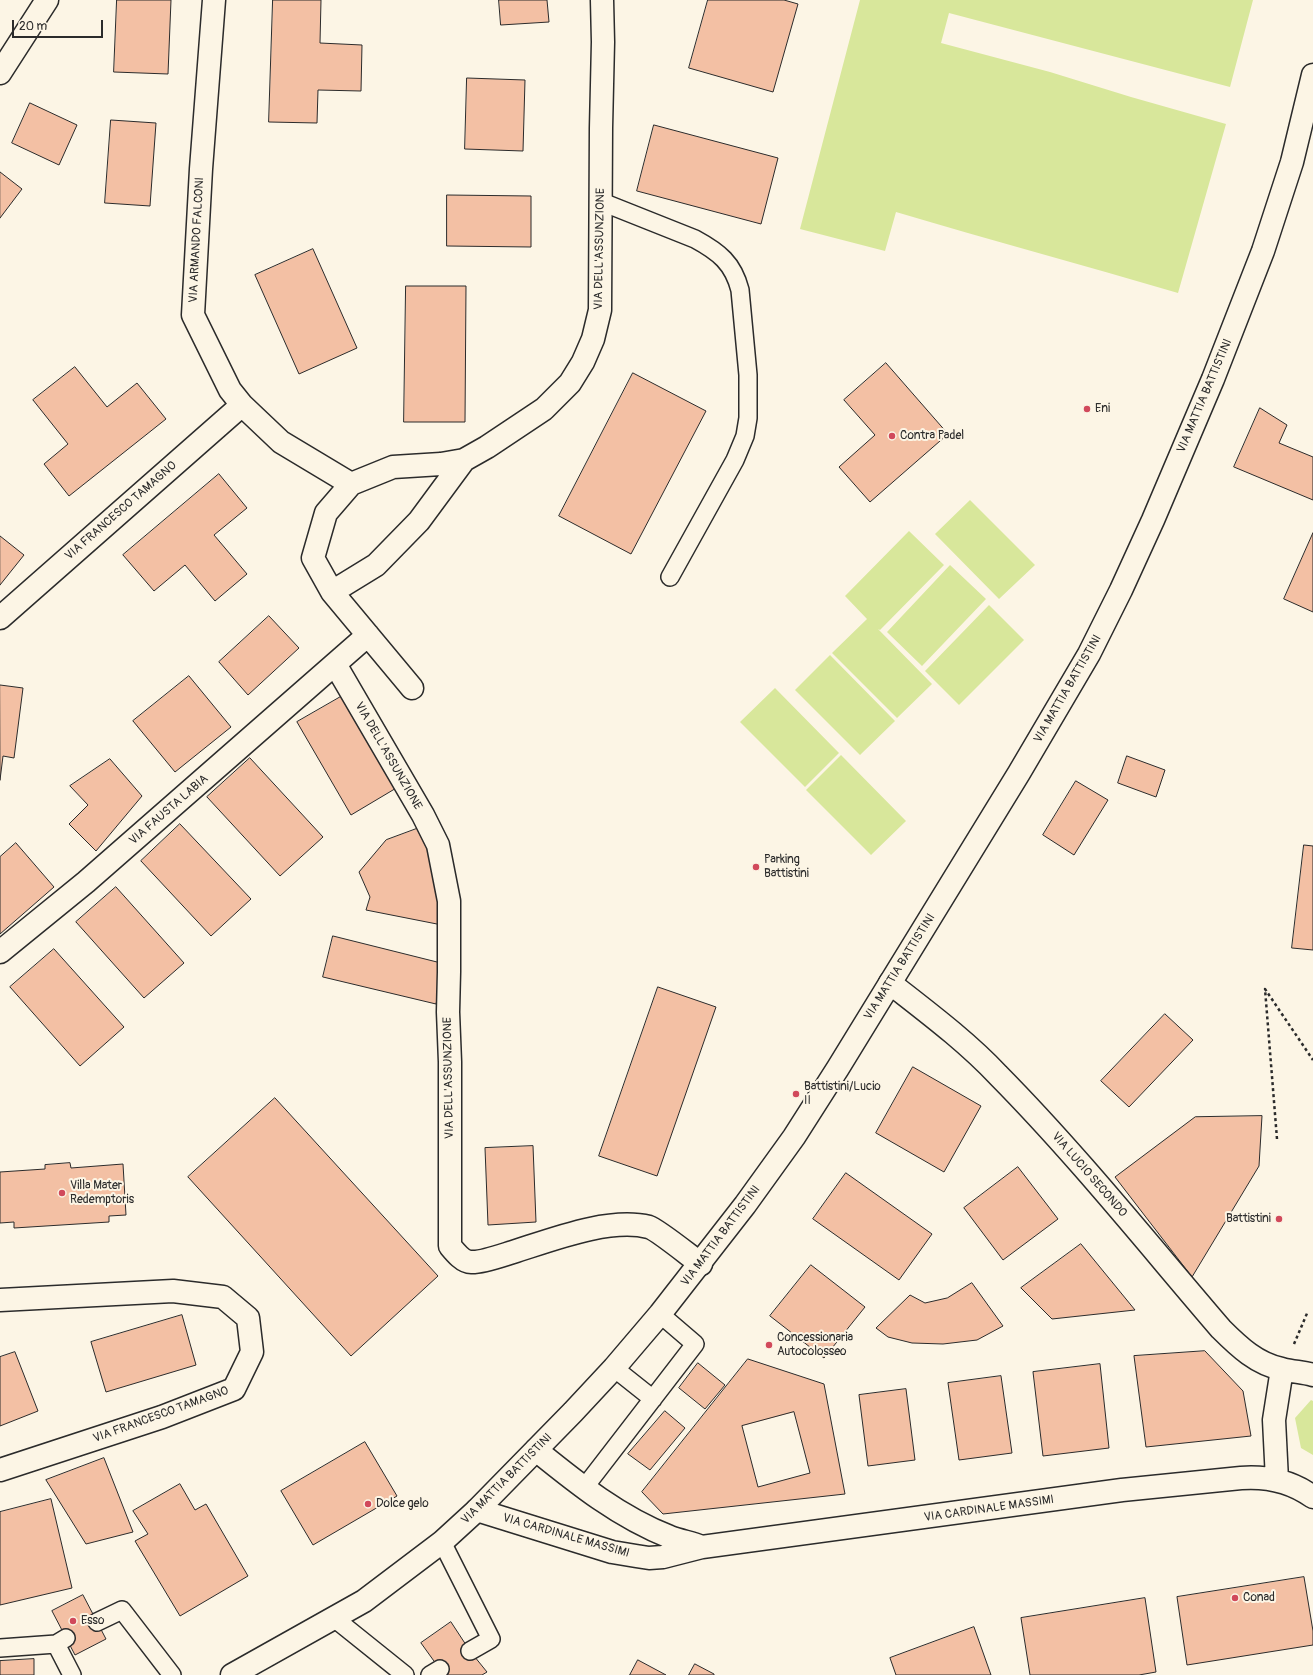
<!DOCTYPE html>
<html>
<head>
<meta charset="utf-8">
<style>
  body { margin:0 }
  #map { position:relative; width:1313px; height:1675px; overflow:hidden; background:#fcf5e5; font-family:Pangolin,sans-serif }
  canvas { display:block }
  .scale { position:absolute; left:12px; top:20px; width:91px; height:18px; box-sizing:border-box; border:2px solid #2b2b2b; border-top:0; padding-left:5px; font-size:12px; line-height:14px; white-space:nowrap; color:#2b2b2b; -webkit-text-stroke:3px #fcf5e5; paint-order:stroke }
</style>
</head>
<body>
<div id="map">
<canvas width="1313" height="1675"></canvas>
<div class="scale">20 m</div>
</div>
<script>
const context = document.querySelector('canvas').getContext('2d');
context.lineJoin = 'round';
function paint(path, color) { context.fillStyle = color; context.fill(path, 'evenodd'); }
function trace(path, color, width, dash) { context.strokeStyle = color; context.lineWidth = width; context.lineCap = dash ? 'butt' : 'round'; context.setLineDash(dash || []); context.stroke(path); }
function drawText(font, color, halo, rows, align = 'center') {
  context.font = font + ' Pangolin,sans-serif'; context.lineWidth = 4; context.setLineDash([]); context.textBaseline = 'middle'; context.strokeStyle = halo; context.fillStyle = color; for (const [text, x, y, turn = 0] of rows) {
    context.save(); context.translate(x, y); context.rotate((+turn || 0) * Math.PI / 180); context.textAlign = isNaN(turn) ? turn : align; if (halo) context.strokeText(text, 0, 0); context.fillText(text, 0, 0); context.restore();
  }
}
const green = new Path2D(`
  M 860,0 L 1253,0 L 1230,87 L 949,13 L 941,43 L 1050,72 L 1131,97 L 1226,124 L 1178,293 C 1084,265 989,240 896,212 L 885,251 L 800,229 Z
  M 970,500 L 1035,565 L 999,599 L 935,534 Z
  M 909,531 L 944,565 L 880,630 L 878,629 L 932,684 L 897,718 L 832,653 L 867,619 L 845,596 Z
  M 950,565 L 986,599 L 922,666 L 887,632 Z
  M 989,605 L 1024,640 L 959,705 L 925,671 Z
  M 830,655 L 895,721 L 860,755 L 795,690 Z
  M 775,688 L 839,753 L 805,787 L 740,722 Z
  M 841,755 L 906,821 L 871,855 L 806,790 Z
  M 1311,1400 L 1313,1401 L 1313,1455 L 1301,1448 L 1295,1418 Z`);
const building = new Path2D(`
  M 117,0 L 171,0 L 168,74 L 114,72 Z
  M 273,0 L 321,0 L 320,43 L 362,45 L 361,91 L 318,90 L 317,123 L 269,122 Z
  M 499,0 L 547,0 L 549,22 L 501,25 Z
  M 708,0 L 784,0 L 798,4 L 773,92 L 689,68 Z
  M 467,78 L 525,80 L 523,151 L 465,149 Z
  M 30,103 L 77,125 L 59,165 L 12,143 Z
  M 111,120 L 156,123 L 150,206 L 105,203 Z
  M 654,125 L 778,158 L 761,224 L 637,191 Z
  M 0,172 L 22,189 L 0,218 Z
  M 447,195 L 531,196 L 531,247 L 447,246 Z
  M 313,249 L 357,348 L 299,374 L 255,275 Z
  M 406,286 L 466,286 L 465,422 L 404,422 Z
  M 886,363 L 948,434 L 870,502 L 839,467 L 875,435 L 844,400 Z
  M 75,367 L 107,407 L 137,383 L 166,419 L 69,496 L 44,464 L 68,444 L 33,400 Z
  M 633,373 L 706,411 L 631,554 L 559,516 Z
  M 1260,408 L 1287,425 L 1279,443 L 1313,457 L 1313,500 L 1234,467 Z
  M 219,474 L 247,508 L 214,535 L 247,574 L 215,601 L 185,565 L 154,591 L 123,555 Z
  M 1313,533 L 1313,612 L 1284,599 Z
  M 0,536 L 24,555 L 0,585 Z
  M 269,616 L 299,648 L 248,695 L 219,662 Z
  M 189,676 L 231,727 L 175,772 L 133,721 Z
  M 0,685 L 23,688 L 14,758 L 3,756 L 0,780 Z
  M 344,695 L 398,787 L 351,815 L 297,722 Z
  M 1127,756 L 1165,770 L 1156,797 L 1118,783 Z
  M 250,758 L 323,837 L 280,876 L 207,797 Z
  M 110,759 L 142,796 L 96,851 L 69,824 L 88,805 L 70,786 Z
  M 1076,781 L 1108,800 L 1074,855 L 1043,835 Z
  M 180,824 L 251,899 L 211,936 L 141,861 Z
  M 419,828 L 436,872 L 442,925 L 366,910 L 370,897 L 359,872 L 386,840 Z
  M 16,843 L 54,887 L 0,934 L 0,857 Z
  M 1304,845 L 1313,846 L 1313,950 L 1292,948 Z
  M 116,887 L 184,963 L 144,998 L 76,922 Z
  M 333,936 L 445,964 L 436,1004 L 323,977 Z
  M 54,949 L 124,1027 L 80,1066 L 10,987 Z
  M 658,987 L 716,1007 L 657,1176 L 599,1156 Z
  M 1165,1014 L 1193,1040 L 1129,1107 L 1101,1081 Z
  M 913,1067 L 981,1106 L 944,1172 L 876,1133 Z
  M 275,1098 L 438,1276 L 351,1356 L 188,1177 Z
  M 1262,1116 L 1259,1166 L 1192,1277 L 1115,1177 L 1195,1117 Z
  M 533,1146 L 536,1222 L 488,1225 L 485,1148 Z
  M 70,1163 L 71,1168 L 123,1164 L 126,1215 L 109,1216 L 109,1222 L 14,1228 L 14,1222 L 0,1223 L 0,1172 L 45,1169 L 45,1165 Z
  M 1018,1167 L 1058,1219 L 1003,1260 L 964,1208 Z
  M 846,1173 L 932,1234 L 899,1280 L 813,1219 Z
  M 1081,1244 L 1135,1310 L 1052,1319 L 1021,1288 Z
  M 811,1265 L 865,1307 L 824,1358 L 770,1316 Z
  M 972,1283 L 1003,1326 L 977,1340 L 943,1344 L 912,1343 L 888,1337 L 876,1328 L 910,1295 L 925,1303 L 947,1298 Z
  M 182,1315 L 196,1365 L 106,1392 L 91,1342 Z
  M 1205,1351 L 1243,1391 L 1251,1436 L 1146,1447 L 1134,1356 Z
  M 15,1352 L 38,1411 L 0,1426 L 0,1357 Z
  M 748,1359 L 824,1384 L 845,1494 L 663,1514 L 642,1492 Z
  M 698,1363 L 725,1385 L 705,1409 L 679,1388 Z
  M 1100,1364 L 1109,1448 L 1043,1456 L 1033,1372 Z
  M 1001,1376 L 1012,1453 L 959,1460 L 948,1383 Z
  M 906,1389 L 915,1460 L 868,1466 L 859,1395 Z
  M 665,1411 L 685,1428 L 650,1470 L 628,1454 Z
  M 794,1412 L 810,1473 L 758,1487 L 742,1426 Z
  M 365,1442 L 397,1496 L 313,1545 L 281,1491 Z
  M 104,1458 L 133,1532 L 86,1544 L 46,1480 Z
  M 180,1484 L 195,1510 L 206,1504 L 248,1576 L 180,1616 L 135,1541 L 148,1534 L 133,1511 Z
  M 51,1499 L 72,1588 L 0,1605 L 0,1512 Z
  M 1304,1577 L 1313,1631 L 1313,1645 L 1187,1665 L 1177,1597 Z
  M 83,1595 L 106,1639 L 75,1655 L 52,1611 Z
  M 1145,1598 L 1156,1672 L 1139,1675 L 1030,1675 L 1021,1618 Z
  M 451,1622 L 470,1651 L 487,1672 L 482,1675 L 444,1675 L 421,1643 Z
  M 974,1627 L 991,1675 L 896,1675 L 890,1658 Z
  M 34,1659 L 34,1675 L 0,1675 L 0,1661 Z
  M 638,1660 L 666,1675 L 630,1675 Z
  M 695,1664 L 714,1674 L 714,1675 L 689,1675 Z`);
const path = new Path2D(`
  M 1277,1139 L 1265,989 L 1313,1060
  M 1294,1344 L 1308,1311`);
const service = new Path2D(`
  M 602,202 L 695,239 C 719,252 733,263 740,290 L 748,375 L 748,418 L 745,436 L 735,460 L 670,577
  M 614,1368 L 653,1399
  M 584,1488 L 695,1344 L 660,1314
  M 442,1542 L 491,1639 L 470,1651
  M 334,1618 L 405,1675
  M 97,1622 L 122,1610 L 172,1675
  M 66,1638 L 56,1644 L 72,1675
  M 0,1648 L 56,1644
  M 430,1675 L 440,1669`);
const minor = new Path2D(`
  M 214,0 L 201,169 L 193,315 L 230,390 L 242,405 L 281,442 L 351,484
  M 0,73 L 47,0
  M 464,460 L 419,521 L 376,565 L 332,592 L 313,558 L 326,513 L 351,484 L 393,467 L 441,464 L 464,460 L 487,447 L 544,409 L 570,383 L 583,362 L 593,339 L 600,310 L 601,128 L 603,42 L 602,0
  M 332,592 L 412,688
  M 0,618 L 242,405
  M 335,664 L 423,815 L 438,845 L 449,901 L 449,972 L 448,1012 L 450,1062 L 450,1246 C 455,1252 463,1262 471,1262 C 481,1263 503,1255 513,1252 C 551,1240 609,1217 649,1227 C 658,1230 691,1257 701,1264
  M 0,952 L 86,882 L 368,635
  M 890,983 C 927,1012 966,1041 998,1075 C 1077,1155 1148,1244 1221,1329 C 1239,1347 1257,1364 1282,1369 C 1293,1372 1303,1372 1313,1375
  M 0,1300 L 173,1291 L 223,1297 L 248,1318 L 252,1352 L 234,1389 L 162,1417 L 0,1470
  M 536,1450 C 578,1484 619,1517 670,1537 C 681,1541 692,1543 702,1547
  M 1277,1480 L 1274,1420 L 1282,1369
  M 477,1510 L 612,1552 L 636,1556 L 649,1558 L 663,1557 L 702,1547 L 1122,1490 L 1241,1478 C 1268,1476 1291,1481 1313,1497`);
const secondary = new Path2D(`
  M 232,1675 L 364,1601 L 442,1542 L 477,1510 L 573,1412 L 614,1368 L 660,1314 L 745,1205 L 794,1137 L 838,1068 L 1019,773 L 1089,654 L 1121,590 L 1153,520 L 1213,379 L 1263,251 L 1292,162 L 1313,75`);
const markers = [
  [1087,409,4,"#d1495b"],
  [892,436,4,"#d1495b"],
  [756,867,4,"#d1495b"],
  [796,1094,4,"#d1495b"],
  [62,1193,4,"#d1495b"],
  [1279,1219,4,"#d1495b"],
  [769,1345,4,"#d1495b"],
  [368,1504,4,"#d1495b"],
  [1235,1598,4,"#d1495b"],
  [73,1621,4,"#d1495b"]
];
const streetNames = [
  ["VIA ARMANDO FALCONI",197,240,-87],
  ["VIA DELL'ASSUNZIONE",600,249,-89],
  ["VIA MATTIA BATTISTINI",1205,396,-67],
  ["VIA FRANCESCO TAMAGNO",121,511,-41],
  ["VIA MATTIA BATTISTINI",1068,689,-60],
  ["VIA DELL'ASSUNZIONE",388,756,60],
  ["VIA FAUSTA LABIA",169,810,-41],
  ["VIA MATTIA BATTISTINI",900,967,-58],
  ["VIA DELL'ASSUNZIONE",449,1078,-91],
  ["VIA LUCIO SECONDO",1089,1175,49],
  ["VIA MATTIA BATTISTINI",721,1236,-53],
  ["VIA FRANCESCO TAMAGNO",161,1415,-20],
  ["VIA MATTIA BATTISTINI",507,1479,-45],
  ["VIA CARDINALE MASSIMI",989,1509,-8],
  ["VIA CARDINALE MASSIMI",566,1536,16]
];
const poiNames = [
  ["Eni",1095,409],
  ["Contra Padel",900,436],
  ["Parking",764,860],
  ["Battistini",764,874],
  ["Battistini/Lucio",804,1087],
  ["II",804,1101],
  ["Villa Mater",70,1186],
  ["Redemptoris",70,1200],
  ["Battistini",1271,1219,"right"],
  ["Concessionaria",777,1338],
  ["Autocolosseo",777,1352],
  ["Dolce gelo",376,1504],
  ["Conad",1243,1598],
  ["Esso",81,1621]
];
paint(green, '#d8e79b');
paint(building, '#f3c0a4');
trace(building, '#2b2b2b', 1);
trace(service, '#2b2b2b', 20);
trace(minor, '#2b2b2b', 25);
trace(secondary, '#2b2b2b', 25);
trace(path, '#2b2b2b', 2.5, [3, 3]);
trace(service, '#fcf5e5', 17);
trace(minor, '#fcf5e5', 22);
trace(secondary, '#fcf5e5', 22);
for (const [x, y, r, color] of markers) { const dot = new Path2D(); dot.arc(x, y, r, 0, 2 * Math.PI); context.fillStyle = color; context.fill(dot); trace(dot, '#fcf5e5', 1.5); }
drawText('12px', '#2b2b2b', '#fcf5e5', streetNames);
drawText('12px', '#2b2b2b', '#fcf5e5', poiNames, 'left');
</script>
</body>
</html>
